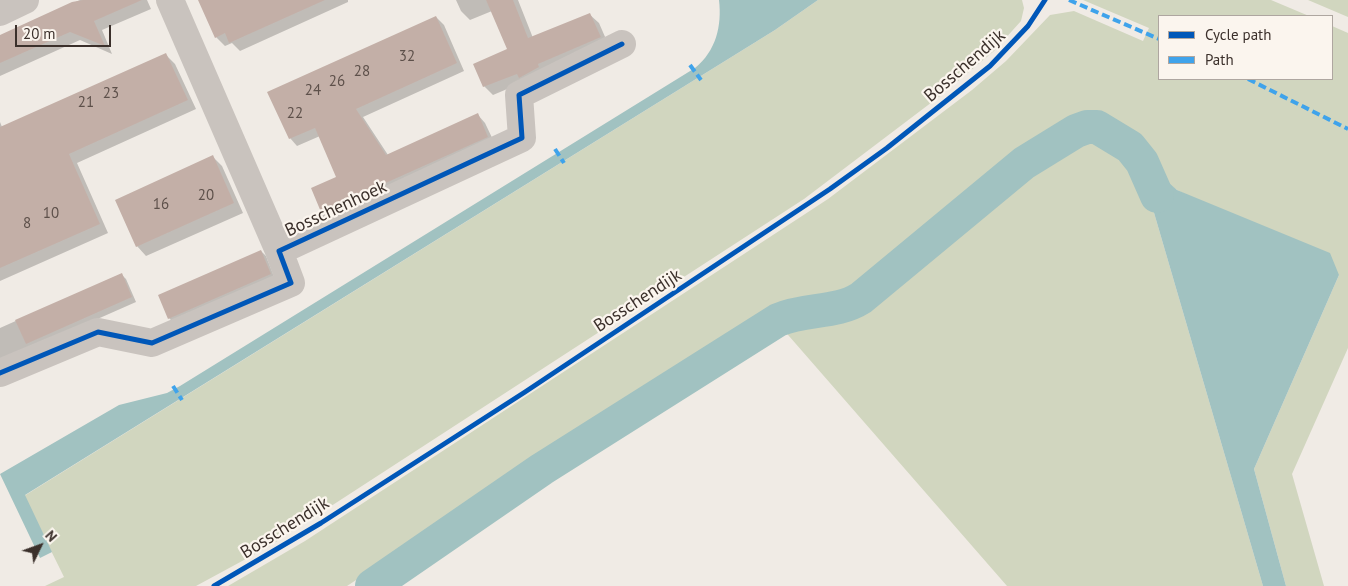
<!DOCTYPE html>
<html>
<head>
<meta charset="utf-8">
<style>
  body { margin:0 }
  #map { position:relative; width:1348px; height:586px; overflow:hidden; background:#f0ebe5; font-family:"PT Sans",sans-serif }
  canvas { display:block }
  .legend { position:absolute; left:1158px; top:15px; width:175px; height:65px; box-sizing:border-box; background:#fbf5ee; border:1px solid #aea6a0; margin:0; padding:6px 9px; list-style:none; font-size:15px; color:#3b302b }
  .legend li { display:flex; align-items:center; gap:10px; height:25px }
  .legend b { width:25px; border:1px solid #aea6a0 }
  .north { position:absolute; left:15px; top:521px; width:50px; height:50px; -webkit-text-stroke:4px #fbf5ee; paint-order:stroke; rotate:48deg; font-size:14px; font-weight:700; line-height:20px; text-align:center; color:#3b302b }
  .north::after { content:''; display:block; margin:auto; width:18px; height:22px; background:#3b302b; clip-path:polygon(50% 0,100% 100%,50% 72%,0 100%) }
  .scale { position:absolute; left:15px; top:25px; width:96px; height:22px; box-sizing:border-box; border:2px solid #3b302b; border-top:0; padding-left:6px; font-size:15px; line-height:18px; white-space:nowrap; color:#3b302b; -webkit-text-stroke:4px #fbf5ee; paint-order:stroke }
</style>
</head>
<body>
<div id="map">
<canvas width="1348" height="586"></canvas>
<ul class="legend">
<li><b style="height:6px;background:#0057b8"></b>Cycle path</li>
<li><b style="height:6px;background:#3fa3eb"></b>Path</li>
</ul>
<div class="north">N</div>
<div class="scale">20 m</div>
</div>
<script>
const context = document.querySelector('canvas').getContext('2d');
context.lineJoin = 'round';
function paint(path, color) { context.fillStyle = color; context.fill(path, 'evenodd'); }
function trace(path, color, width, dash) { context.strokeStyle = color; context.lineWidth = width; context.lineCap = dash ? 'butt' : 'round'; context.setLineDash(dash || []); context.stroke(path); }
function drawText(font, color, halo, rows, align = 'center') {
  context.font = font + ' "PT Sans",sans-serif'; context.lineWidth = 4.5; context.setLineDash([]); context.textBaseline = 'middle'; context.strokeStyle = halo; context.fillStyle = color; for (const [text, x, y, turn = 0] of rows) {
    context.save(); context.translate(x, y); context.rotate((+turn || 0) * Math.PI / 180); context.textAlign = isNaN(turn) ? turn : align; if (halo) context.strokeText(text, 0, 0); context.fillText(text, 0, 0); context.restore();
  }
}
const green = new Path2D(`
  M 818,0 L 1022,0 L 1024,8 L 1021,21 L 994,51 L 940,96 L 804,199 L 268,547 L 196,586 L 45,586 L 64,577 L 24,496 L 775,30 Z
  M 1083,0 L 1271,0 L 1309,16 L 1159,16 L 1159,79 L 1332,79 L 1332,26 L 1348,33 L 1348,348 L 1292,474 L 1324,586 L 1286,586 L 1254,469 L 1339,275 L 1177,190 C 1162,181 1157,167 1147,152 C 1141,144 1132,137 1124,132 C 1091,109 1070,123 1040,141 L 854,293 C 830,303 805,300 781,311 L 525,469 L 347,586 L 228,586 L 305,541 L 828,199 L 972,90 L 1006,61 L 1050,15 L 1074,11 L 1143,41 L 1149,28 Z
  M 1308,0 L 1348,0 L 1348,17 Z
  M 1092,133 C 1125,137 1139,170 1150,199 L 1263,586 L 1007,586 L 782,328 L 838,321 L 880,301 L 1043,159 L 1060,147 Z`);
const water = new Path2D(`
  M 719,0 L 818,0 L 775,30 L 25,495 L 52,552 L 40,558 L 0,474 L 119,405 L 167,393 L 180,386 L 695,68 C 716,51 722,26 719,0 Z
  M 1146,151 L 1161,176 L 1177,190 L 1330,253 L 1339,275 L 1254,469 L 1286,586 L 1263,586 L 1150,199 L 1131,159 Z`);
const shadow = new Path2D(`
  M 80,0 L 147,0 L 151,9 L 102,30 L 112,54 L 80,40 L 0,76 L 0,36 Z
  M 199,0 L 348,0 L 348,2 L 240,51 L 232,43 L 225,46 L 216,37 Z
  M 456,0 L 518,0 L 533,38 L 589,14 L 599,23 L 609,46 L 493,95 L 484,86 L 508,50 L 492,11 L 470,20 L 461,11 Z
  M 436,17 L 444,25 L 464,71 L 363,117 L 388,155 L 478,115 L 485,123 L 495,144 L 330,219 L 322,212 L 312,189 L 338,178 L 320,136 L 297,146 L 290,138 Z
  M 166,55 L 175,64 L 196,109 L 77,163 L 108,233 L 0,281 L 0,122 L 2,127 Z
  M 213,157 L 222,166 L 243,213 L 146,256 L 137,246 Z
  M 261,251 L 266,256 L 275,279 L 174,323 L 169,318 Z
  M 121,274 L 126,279 L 136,302 L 0,362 L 0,328 Z`);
const canal = new Path2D(`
  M 372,586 L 542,469 L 778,320 C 805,308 836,314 861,298 L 1024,163 L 1076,131 L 1087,127 L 1097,127 L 1130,147 L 1142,162 L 1157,196`);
const building = new Path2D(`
  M 83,0 L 142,0 L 94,21 L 105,46 L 70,32 L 0,63 L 0,35 L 72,2 Z
  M 198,0 L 325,0 L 229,43 L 225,33 L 215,38 Z
  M 486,0 L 513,0 L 528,38 L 590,13 L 601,37 L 538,64 L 539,67 L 519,78 L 517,74 L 483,87 L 473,64 L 507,49 Z
  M 436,16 L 457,63 L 356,109 L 386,155 L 478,113 L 488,137 L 321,212 L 311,188 L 336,177 L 315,128 L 289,139 L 267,92 Z
  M 166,53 L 188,100 L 69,154 L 100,224 L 0,268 L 0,127 Z
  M 213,155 L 234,203 L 136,247 L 115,200 Z
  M 261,250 L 271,274 L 168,319 L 158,295 Z
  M 122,273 L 132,297 L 26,344 L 15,320 Z`);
const minor = new Path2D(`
  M 170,0 L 279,251
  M 0,12 L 25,0
  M 0,373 L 98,332 L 152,343 L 291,283 L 279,251 L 522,138 L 519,95 L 622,44`);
const quiet = new Path2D(`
  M 1069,0 L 1159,39
  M 690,65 L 701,80
  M 1248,79 L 1348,129
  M 555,149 L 564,163
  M 173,386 L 182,400`);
const cycleway = new Path2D(`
  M 0,373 L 98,332 L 152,343 L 291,283 L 279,251 L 522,138 L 519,95 L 622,44
  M 214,586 L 321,523 L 525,392 L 830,189 L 887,148 L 990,66 L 1028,26 L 1045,0`);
const numberNames = [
  ["32",407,57],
  ["28",362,72],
  ["26",337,82],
  ["24",313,91],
  ["23",111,94],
  ["21",86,103],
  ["22",295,114],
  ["20",206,196],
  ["16",161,205],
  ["10",51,214],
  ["8",27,224]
];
const streetNames = [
  ["Bosschendijk",965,66,-41],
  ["Bosschenhoek",336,209,-25],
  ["Bosschendijk",638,301,-33],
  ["Bosschendijk",285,528,-32]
];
paint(green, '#d1d6bf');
paint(water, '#a1c2c1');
paint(shadow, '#0003');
trace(canal, '#a1c2c1', 34);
paint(building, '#c3afa7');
trace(minor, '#c9c3be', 28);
trace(quiet, '#3fa3eb', 4, [8, 4]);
trace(cycleway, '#0057b8', 5);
drawText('15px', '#5d504a', null, numberNames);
drawText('18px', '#3b302b', '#fbf5ee', streetNames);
</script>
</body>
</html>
